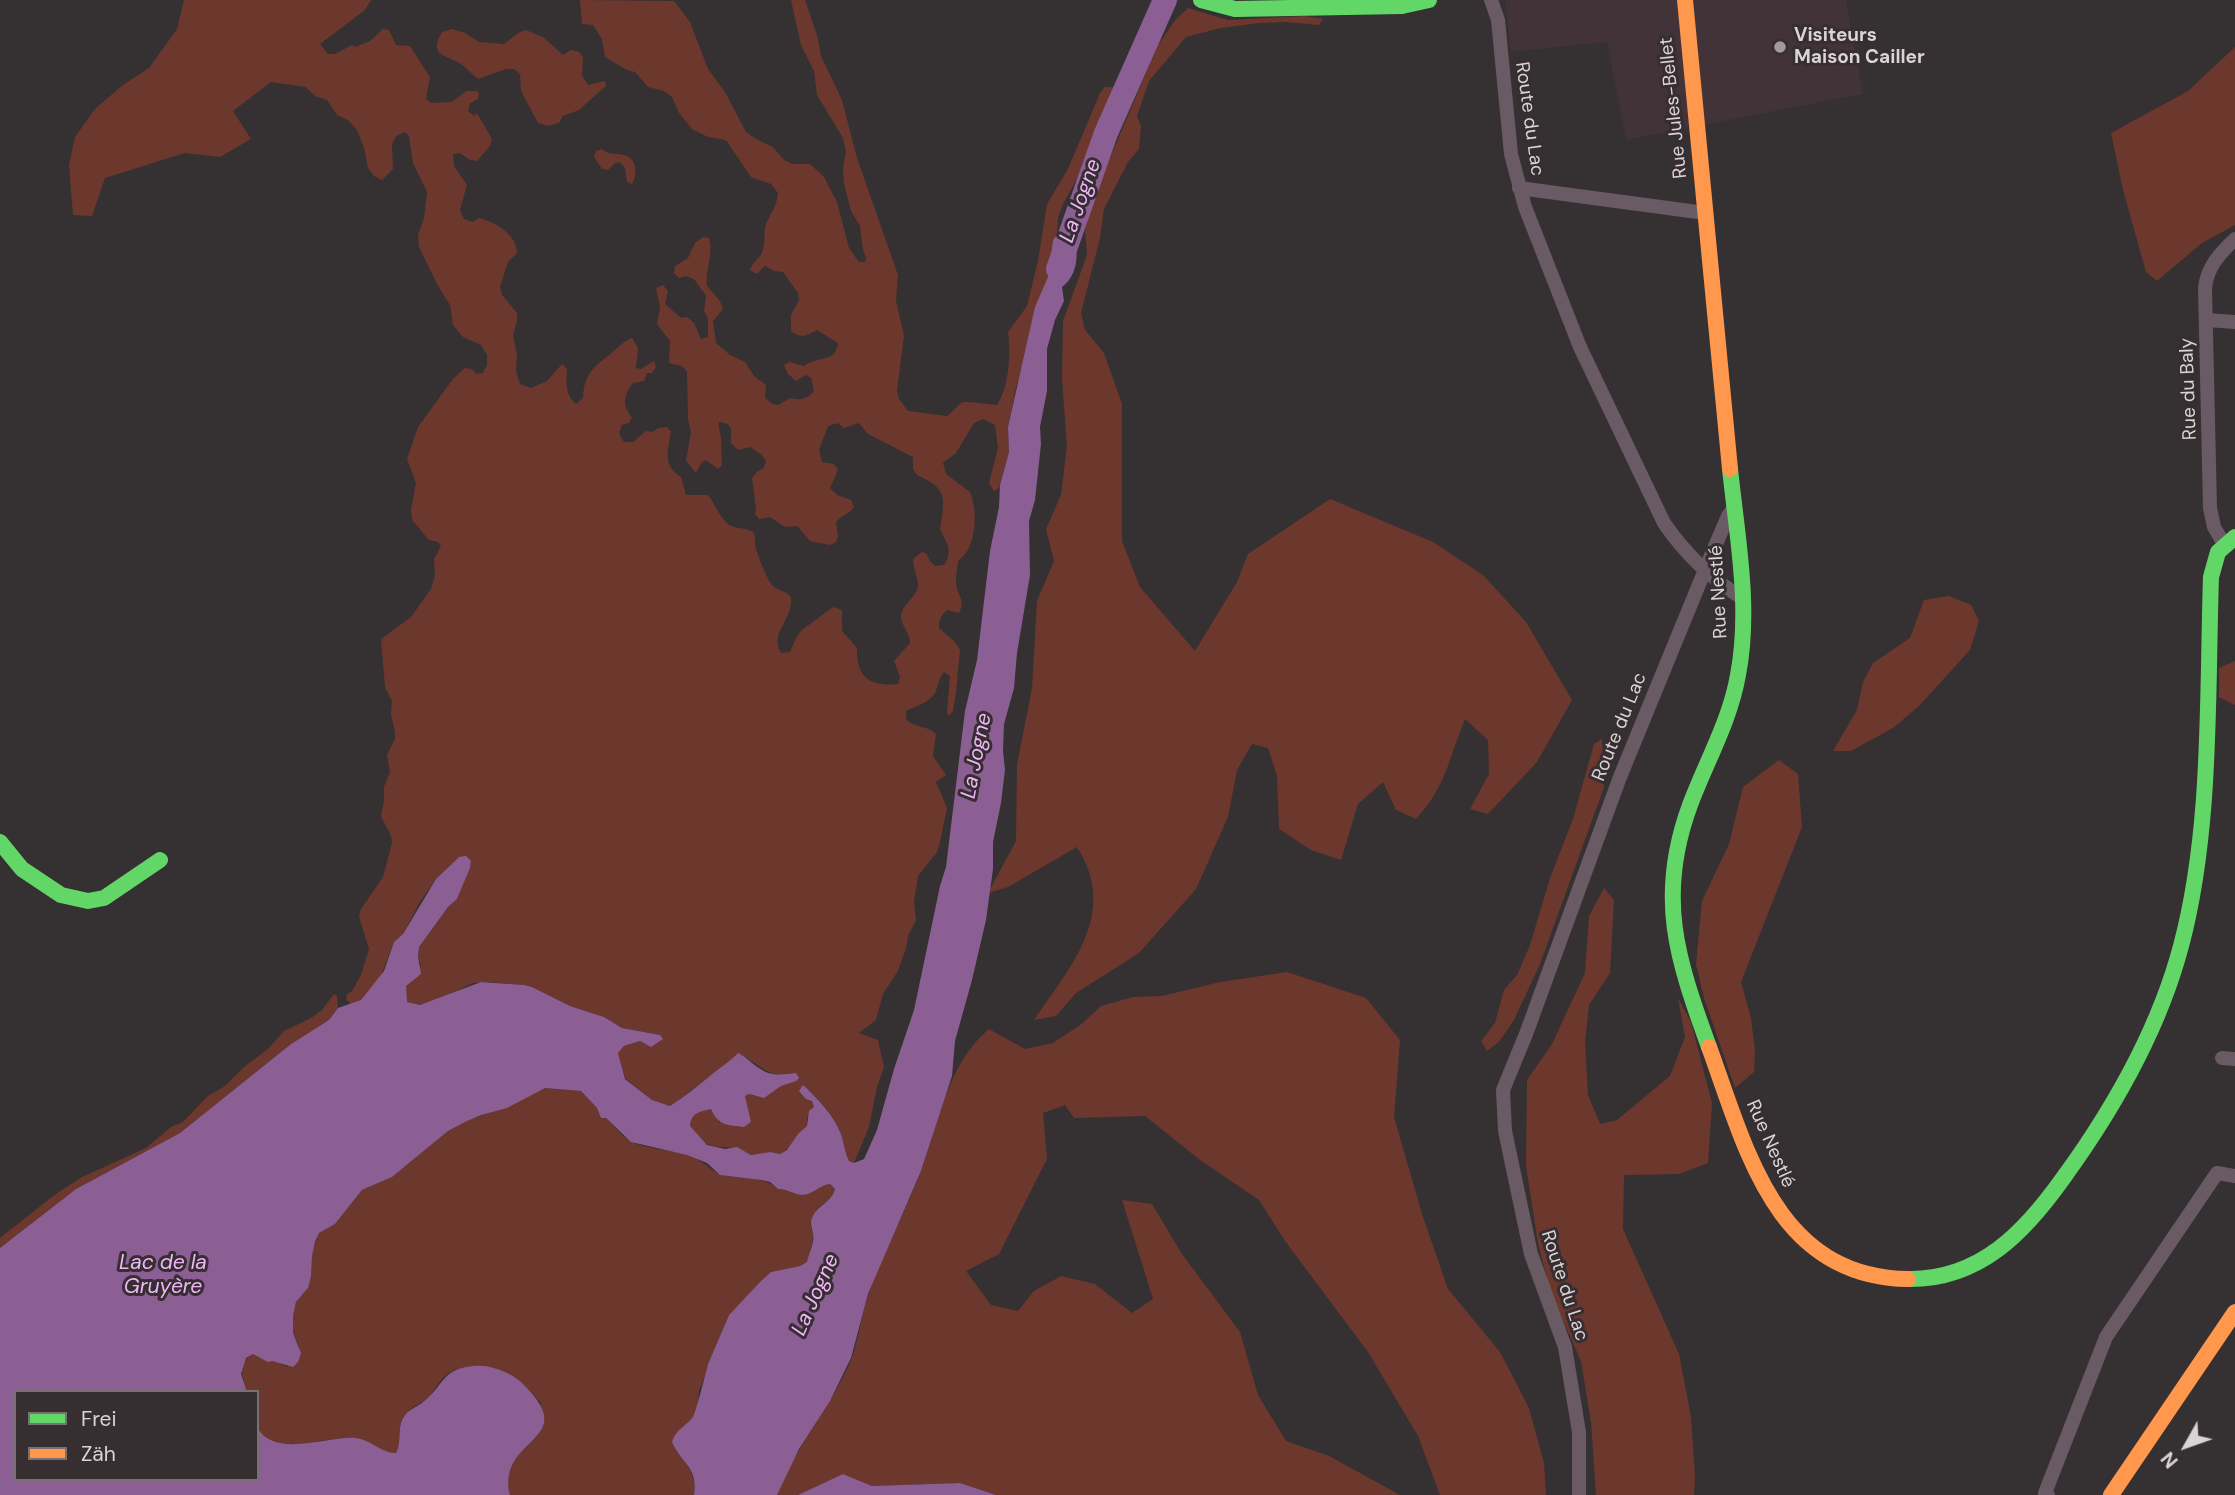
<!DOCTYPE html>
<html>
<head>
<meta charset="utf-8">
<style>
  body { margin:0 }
  #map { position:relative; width:2235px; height:1495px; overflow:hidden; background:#353032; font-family:"DM Sans",sans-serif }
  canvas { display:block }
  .legend { position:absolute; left:14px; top:1390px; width:245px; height:91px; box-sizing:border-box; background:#372e31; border:2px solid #797073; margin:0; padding:9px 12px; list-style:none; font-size:21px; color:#dbd4d6 }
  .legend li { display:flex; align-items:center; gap:14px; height:35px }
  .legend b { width:35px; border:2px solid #797073 }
  .north { position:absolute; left:2151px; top:1411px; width:70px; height:70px; -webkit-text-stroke:5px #372e31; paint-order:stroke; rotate:230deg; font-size:19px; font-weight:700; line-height:28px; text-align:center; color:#dbd4d6 }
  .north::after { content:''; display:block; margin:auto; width:24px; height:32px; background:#dbd4d6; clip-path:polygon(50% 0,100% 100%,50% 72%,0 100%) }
</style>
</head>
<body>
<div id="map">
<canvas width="2235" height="1495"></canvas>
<ul class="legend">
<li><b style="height:9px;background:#63d668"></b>Frei</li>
<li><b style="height:9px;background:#ff974d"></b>Zäh</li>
</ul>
<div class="north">N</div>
</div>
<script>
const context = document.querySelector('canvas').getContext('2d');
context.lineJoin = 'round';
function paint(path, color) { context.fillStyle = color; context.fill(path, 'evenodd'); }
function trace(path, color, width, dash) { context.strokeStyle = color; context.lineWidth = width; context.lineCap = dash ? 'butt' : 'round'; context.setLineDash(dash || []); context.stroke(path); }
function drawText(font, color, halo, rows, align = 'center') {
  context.font = font + ' "DM Sans",sans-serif'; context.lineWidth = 6; context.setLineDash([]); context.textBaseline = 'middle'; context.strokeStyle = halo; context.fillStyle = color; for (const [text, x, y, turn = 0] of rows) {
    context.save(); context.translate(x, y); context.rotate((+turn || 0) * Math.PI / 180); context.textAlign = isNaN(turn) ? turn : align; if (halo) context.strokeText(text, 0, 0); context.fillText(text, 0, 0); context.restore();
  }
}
const built = new Path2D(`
  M 1505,0 L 1846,0 L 1863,94 L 1626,140 L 1607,42 L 1511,52 Z`);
const green = new Path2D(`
  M 184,0 L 371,0 L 365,10 L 320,44 L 328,54 L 335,54 L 352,45 L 355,47 L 370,41 L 383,29 L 389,30 L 396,45 L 410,46 L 430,77 L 426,99 L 431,103 L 452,102 L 466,91 L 477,91 L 479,94 L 478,99 L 470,103 L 468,111 L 474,116 L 477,113 L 492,139 L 490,146 L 477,161 L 470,160 L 460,153 L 453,154 L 454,166 L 467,185 L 460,210 L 464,219 L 473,222 L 479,218 C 496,222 517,235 517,253 L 508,262 L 500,287 L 502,295 L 517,313 L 517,320 L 513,335 L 517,355 L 516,371 L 520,384 L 531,388 L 547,381 L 562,364 L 567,369 C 566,382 565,395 576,404 L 583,398 C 584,376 592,368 609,355 C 617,349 622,342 632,338 L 638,348 L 636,368 L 641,369 L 654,361 L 656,367 L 652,373 L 647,373 L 644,381 L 633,383 C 623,397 622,403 632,418 L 629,423 L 622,425 L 619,433 L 623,441 C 636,445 636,438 646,431 L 652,432 L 659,428 L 667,427 L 671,432 C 668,450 662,465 681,477 L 686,495 L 708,495 C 715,504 719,517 728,524 C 736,530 746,526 754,533 C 755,537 755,540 755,544 C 755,550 768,581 772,585 C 778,591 785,590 791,597 C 793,622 769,631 781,653 L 790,652 L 797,636 L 802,630 L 833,607 L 842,610 L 842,631 L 857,648 C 856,677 870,687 898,684 L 900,677 L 894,661 L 910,643 C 910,632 901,626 901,617 C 902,604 915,599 918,587 C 919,579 913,569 913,559 L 922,552 L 926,553 L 930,561 L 935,566 L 944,565 C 954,551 946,542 940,529 C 945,497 948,489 917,475 L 913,469 L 913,457 L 868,434 L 859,423 L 844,428 L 838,423 L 828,426 L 819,450 L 822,462 L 834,464 L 838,470 L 830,488 L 837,495 L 851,500 L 854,507 C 849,515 840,515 836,523 L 838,536 L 836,542 L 830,545 L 810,541 L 797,526 L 785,527 L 770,517 L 759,519 L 755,514 L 756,509 L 752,478 L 757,472 L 764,468 L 766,461 L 761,454 L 750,447 L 738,450 L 731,443 C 730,433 736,424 719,422 C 718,429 721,433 721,440 C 722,449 721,456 722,465 L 718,469 L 706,460 L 702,462 L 696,473 L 686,461 L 691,432 L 688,419 L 687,371 L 682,366 L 669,363 L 670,341 L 657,324 L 660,307 L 656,288 L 663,285 L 668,291 L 665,304 L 681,318 L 687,317 L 694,323 L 701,339 L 708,337 L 708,318 L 704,311 L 706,296 L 694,279 L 686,276 L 679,278 L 674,273 L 675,266 L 688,258 L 695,243 L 703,237 L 709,238 C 714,252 705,271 707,286 L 720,301 L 723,309 L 713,321 L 716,343 L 730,355 L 745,362 L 754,376 L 766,385 L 765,397 L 772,404 L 778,405 L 790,398 C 800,401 809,399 814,390 L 811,378 L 806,375 L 796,381 L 788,374 L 784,365 L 789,362 L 804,366 C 817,356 836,363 838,343 L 817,330 C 806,336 802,339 791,331 L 791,315 L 799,300 L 798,293 L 783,272 L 774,271 L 765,266 L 757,274 L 750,270 C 752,262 759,260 762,252 C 766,243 763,234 766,224 C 771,213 777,206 778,193 L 771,184 L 751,177 L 726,140 L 708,137 L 692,129 L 679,113 L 672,97 L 664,91 L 648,87 L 635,72 L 627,70 L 605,57 L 602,39 L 593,25 L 582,24 L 580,0 L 674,1 L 690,22 L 708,69 L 725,92 L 746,132 L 756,139 L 773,147 L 784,160 L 793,164 L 810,164 L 824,177 L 837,202 L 849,248 L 859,262 L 865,262 L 866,257 L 863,250 L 860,226 L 851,211 L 844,183 L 843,168 L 846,152 L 843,138 L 817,95 L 814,71 L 801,45 L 791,0 L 805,0 L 817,35 L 821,56 L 842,100 L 857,158 L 898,275 L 896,301 L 904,336 L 897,391 L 899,399 L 908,411 L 947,416 C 952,412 957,406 961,403 C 965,400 990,405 997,405 C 1009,388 1011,353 1008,332 L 1027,306 L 1038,261 L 1047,204 L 1068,169 L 1100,93 L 1105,87 L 1113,87 L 1110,102 L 1096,126 L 1084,166 L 1063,204 L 1058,217 L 1057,235 L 1053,240 L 1047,285 L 1035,307 L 1029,342 L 1016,388 L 1008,427 L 1009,452 L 999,488 L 994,491 L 989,483 L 998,448 L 995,425 L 983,419 L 974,423 L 956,453 L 943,463 L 946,474 L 970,492 C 978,511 977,548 958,561 C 957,570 954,582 958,591 C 961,600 964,603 959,613 L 947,610 C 941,615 939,620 939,628 L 954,641 L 960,650 L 956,692 L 953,711 L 949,716 L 947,713 L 950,676 L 944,672 C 938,679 939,685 935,693 C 929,703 916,706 906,711 L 906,719 C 915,729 928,725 936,734 L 933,756 L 946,775 L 936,782 L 947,808 L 940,842 L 937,852 L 918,876 L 914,902 L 916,920 L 908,936 L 906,948 L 898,971 L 883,994 L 876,1020 L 859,1033 L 878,1040 L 884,1067 L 877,1087 L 869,1127 L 854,1163 L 849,1161 C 845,1153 844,1143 841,1134 C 833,1114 820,1099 803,1086 L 800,1091 L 812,1101 L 814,1107 L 807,1118 L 807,1126 L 804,1131 L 798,1134 L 791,1146 L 780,1154 L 770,1152 L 751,1155 C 726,1138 710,1160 690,1126 C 692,1112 699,1111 712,1109 L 719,1122 L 744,1127 L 746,1105 L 744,1096 L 749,1094 C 767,1102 780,1086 791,1073 C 767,1080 758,1061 738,1054 C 730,1063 720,1067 711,1075 C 697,1086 686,1095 670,1106 L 652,1100 L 625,1078 L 618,1052 L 624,1046 L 640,1041 L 645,1044 L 660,1035 L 622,1028 L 604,1017 L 570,1006 L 532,987 L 524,985 L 489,982 L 473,983 L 446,996 L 420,1005 L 406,1002 L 406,986 L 421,966 L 418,957 L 419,947 L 448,907 L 457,899 L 470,868 L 471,861 L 459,857 L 436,879 L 420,902 L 403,934 L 394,942 L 380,978 L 361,1000 L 351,1004 L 346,999 L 347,994 L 352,991 L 361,975 L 369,949 L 359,917 L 361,909 L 383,877 L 392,843 L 391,836 L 381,816 L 384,800 L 384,787 L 390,772 L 387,755 L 395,739 L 395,732 L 391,715 L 392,701 L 385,687 L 381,639 L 411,617 L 431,589 L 435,575 L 434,559 L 441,546 L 438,542 L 429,540 L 412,520 L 411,510 L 416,483 L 407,459 L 418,427 L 453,379 L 465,368 L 472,369 L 476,374 L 483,373 L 487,365 L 487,355 L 481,345 L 463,337 L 453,325 L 450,305 L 437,284 L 419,247 L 418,235 L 424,218 L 427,192 L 413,163 L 409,136 L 405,132 L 396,136 L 392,144 L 393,169 L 382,180 L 374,176 L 368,168 L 364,148 L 357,130 L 348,120 L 337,115 L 327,100 L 315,96 L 306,87 L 271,82 L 233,111 L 251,139 L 220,157 L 185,153 L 105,178 L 92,216 L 73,215 L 69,165 L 75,137 L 95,109 L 123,85 L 149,68 L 177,29 Z
  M 1188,8 L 1228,20 L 1305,16 L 1323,19 L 1319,25 L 1286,22 L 1259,23 L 1221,28 L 1186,37 L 1149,81 L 1137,116 L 1141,126 L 1139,149 L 1128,162 L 1104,209 L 1100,238 L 1081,313 L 1085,330 L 1104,353 L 1122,404 L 1122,541 L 1140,587 L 1195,651 L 1237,582 L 1248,554 L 1330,499 L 1433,542 L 1483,575 L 1526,622 L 1572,700 L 1537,762 L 1488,814 L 1470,809 L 1489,774 L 1488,740 L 1465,719 C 1449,758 1446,787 1416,819 L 1396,810 L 1383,782 L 1358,804 L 1341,860 L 1311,850 L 1279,829 L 1277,776 L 1268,748 L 1252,744 L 1237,770 L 1228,817 L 1196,889 L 1139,953 L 1076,993 L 1056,1016 L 1034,1020 C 1071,966 1119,913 1077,847 L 1008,887 L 988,893 L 1016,841 L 1017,765 L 1032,688 L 1037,601 L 1054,561 L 1046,529 L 1061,495 L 1067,446 L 1062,380 L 1063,321 L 1087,255 L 1085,230 L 1090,209 L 1107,165 L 1158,45 L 1176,19 Z
  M 452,29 L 465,33 L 479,42 L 504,44 L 518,33 L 526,30 L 543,37 L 563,55 L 571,50 L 579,52 L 583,58 L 582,75 L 588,85 L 605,81 L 606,86 L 579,110 L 563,116 L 559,123 L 547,126 L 538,123 L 521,91 L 520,74 L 514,69 L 506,69 L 478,79 C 472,75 467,68 461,64 C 445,54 428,56 442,32 Z
  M 2235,47 L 2235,225 L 2202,243 L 2157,281 L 2146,272 L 2123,190 L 2111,133 L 2188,91 Z
  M 602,149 C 613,157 613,152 624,155 C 637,158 638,175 632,184 L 627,182 L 625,168 L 620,162 L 615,163 L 608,170 L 602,169 L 594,157 L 596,151 Z
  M 1949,596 L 1971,605 L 1979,621 L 1970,650 L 1919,706 L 1893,728 L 1851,751 L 1833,751 L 1857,710 L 1863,682 L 1873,663 L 1910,638 L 1924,600 Z
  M 2235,661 L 2235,705 L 2219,697 L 2219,668 Z
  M 1602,739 L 1604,787 L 1540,964 L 1514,1020 L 1499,1042 L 1487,1051 L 1481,1041 L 1495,1023 L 1504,990 L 1517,975 L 1530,945 L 1550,878 L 1573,819 L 1594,744 Z
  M 1779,760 L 1798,774 L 1802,827 L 1741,982 L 1751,1018 L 1755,1051 L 1754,1072 L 1735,1088 L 1704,998 L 1696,964 L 1702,901 L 1729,844 L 1743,787 Z
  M 1604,888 L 1614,900 L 1610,973 L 1589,1005 L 1585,1042 L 1588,1095 L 1600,1124 L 1617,1120 L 1670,1076 L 1685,1037 L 1678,998 L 1691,1022 L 1712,1103 L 1708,1163 L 1679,1174 L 1624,1175 L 1623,1229 L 1679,1354 L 1691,1417 L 1695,1475 L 1694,1495 L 1596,1495 L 1591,1422 L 1581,1361 L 1550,1291 L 1538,1243 L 1526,1166 L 1527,1080 L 1552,1044 L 1585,973 L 1589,916 Z
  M 1287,972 L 1366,998 L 1400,1040 L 1394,1117 L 1423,1217 L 1448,1289 L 1500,1352 L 1529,1408 L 1544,1463 L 1546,1495 L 1440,1495 L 1418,1436 L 1368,1352 L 1285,1241 L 1259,1200 L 1200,1160 L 1145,1116 L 1074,1118 L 1065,1105 L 1043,1113 L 1047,1159 L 999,1254 L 966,1271 L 991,1305 L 1018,1311 L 1034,1291 L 1061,1276 L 1095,1284 L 1132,1313 L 1153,1299 L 1122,1200 L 1152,1204 L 1182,1254 L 1240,1332 L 1258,1395 L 1286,1441 L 1329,1456 L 1400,1495 L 996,1495 L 960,1483 L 872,1486 L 843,1474 L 798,1495 L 777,1495 C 795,1446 831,1408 851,1360 C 859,1339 861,1315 869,1293 C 884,1252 905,1212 921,1171 C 939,1123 947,1064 989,1029 L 1025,1049 L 1053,1043 L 1083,1023 L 1101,1006 L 1133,997 L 1162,996 L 1220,982 Z
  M 334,994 L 337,996 L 338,1008 L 329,1020 L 291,1044 L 180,1133 L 76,1189 L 0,1248 L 0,1238 L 53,1196 L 82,1177 L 146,1148 L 171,1127 L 183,1122 L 208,1096 L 225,1086 L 244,1067 L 269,1048 L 284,1031 L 311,1018 L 322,1010 Z
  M 545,1088 L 581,1091 L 597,1108 L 601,1118 L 605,1118 C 614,1124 619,1134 629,1140 C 644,1150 673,1149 691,1156 C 701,1160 716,1174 722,1175 C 741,1179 764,1176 778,1189 C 788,1189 793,1194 802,1195 C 813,1195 819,1185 830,1184 L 835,1190 L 834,1195 L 817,1209 L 810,1224 L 814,1234 L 808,1262 L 800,1266 L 771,1272 L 729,1315 L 708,1364 L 707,1371 L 699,1391 L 697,1412 L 675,1449 C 688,1467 696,1472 694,1495 L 510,1495 C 503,1465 517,1455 537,1436 L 541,1403 C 531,1392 521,1381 509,1374 C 490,1364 457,1362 442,1379 C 437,1384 434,1391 429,1397 C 421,1404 410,1407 403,1417 C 397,1427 402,1442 396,1453 L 391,1454 C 378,1447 360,1440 345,1439 C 324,1436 271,1458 258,1430 C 254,1420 257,1403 257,1392 L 247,1392 C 242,1377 237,1363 253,1354 L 280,1363 L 287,1367 L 299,1346 L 293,1333 L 293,1316 L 296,1302 L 308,1288 L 313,1249 L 319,1233 L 335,1224 L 362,1190 L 392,1177 L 448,1131 L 465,1122 Z`);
const water = new Path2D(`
  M 1057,235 L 1075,241 C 1079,258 1076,277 1062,287 L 1064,301 L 1055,320 L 1047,349 L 1047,391 L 1040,427 L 1041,444 L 1035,500 L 1029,521 L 1030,575 L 1017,653 L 1014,688 L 1004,724 L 1003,751 L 1005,770 L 1001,803 L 993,842 L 993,869 L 986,920 L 972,980 L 955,1041 L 952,1076 L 921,1171 L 868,1294 L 851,1358 L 830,1401 L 799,1449 L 777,1495 L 694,1495 C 698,1466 682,1465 672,1442 C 676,1429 685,1427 693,1417 C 695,1415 707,1369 708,1364 L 729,1315 L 761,1281 L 771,1272 L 800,1266 L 807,1262 C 809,1253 815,1242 813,1233 C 812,1226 809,1223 813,1216 C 818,1205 832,1202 835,1189 L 830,1184 C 819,1185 813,1195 802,1195 C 793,1194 788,1189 778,1189 L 770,1182 L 761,1180 L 720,1175 L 707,1163 L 687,1155 L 631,1142 L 606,1118 L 601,1118 L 597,1108 L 581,1091 L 545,1088 L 507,1108 L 481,1115 L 465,1122 L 448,1131 L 392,1177 L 362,1190 L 335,1224 L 319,1233 L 315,1242 L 312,1256 L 311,1276 L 308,1288 L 296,1302 L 293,1316 L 293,1333 L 301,1353 L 298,1362 L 293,1367 L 272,1361 L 268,1362 L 253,1354 L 246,1358 L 241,1374 L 247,1392 L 16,1392 L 16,1479 L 257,1479 L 257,1427 C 274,1459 327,1436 355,1438 C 370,1439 381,1453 396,1453 C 402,1442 397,1428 403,1418 C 408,1409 416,1408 423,1402 C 444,1386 441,1369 473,1366 C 489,1364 511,1372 522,1383 C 584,1443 496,1435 510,1495 L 0,1495 L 0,1248 L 76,1189 L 180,1133 L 291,1044 L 329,1020 L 338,1008 L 361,1000 L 384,971 L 394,942 L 403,934 L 436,879 L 459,857 L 466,856 L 471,861 L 470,868 L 457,899 L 448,907 L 419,947 L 418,956 L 421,974 L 406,986 L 407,1002 L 420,1005 L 481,982 L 524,985 L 532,987 L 570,1006 L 604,1017 L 622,1028 L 660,1035 L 663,1039 L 651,1047 L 640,1041 L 624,1046 L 618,1053 L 625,1079 L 652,1100 L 670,1106 C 685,1096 698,1086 711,1075 C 720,1067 730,1062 738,1053 C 748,1058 753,1065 762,1070 C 773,1077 784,1074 796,1073 L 799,1078 L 796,1081 L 781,1086 L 764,1098 L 749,1094 L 745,1096 L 751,1122 L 744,1127 C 728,1125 718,1126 711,1109 C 699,1112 692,1112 690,1126 L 707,1145 L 725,1149 L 737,1147 L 751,1155 L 770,1152 L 780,1154 L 787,1150 L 798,1134 L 807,1126 L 809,1111 L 814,1107 L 812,1101 L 806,1099 L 799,1091 L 803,1085 C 819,1100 833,1114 841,1134 C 844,1143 845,1153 849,1161 L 854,1163 L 864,1159 L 877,1130 L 894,1069 L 914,1010 L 940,886 L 946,867 L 965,711 L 977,660 L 990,551 L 999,507 L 1000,485 L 1009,452 L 1008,427 L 1035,307 L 1048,277 L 1053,240 Z
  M 843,1474 L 872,1486 L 960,1483 L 996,1495 L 798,1495 Z`);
const river = new Path2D(`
  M 1058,269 L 1106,133 L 1165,0`);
const street = new Path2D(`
  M 1491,0 L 1498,20 L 1511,154 L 1525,207 L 1580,347 L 1664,523 C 1686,555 1710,578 1742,598
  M 1519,188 L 1705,213
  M 2207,320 L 2235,322
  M 2224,544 L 2214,527 L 2210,508 L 2205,288 C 2207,267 2220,253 2235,239
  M 2222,1058 L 2235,1059
  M 1579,1495 L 1579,1432 L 1565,1347 L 1531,1254 L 1505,1131 L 1503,1090 L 1526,1034 L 1620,777 L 1707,565 L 1728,516 L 1734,508
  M 2048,1495 L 2045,1493 L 2106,1337 L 2217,1173 L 2235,1176`);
const fast = new Path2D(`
  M 1201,0 L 1235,9 L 1402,6 L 1429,0
  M 0,842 L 22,869 L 61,895 L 88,901 L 104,898 L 160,860
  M 1709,1047 C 1677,959 1656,897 1690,805 C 1706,762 1730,721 1738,675 C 1751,608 1737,536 1730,469
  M 1908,1279 C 1980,1280 2025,1232 2064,1177 C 2114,1108 2159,1029 2181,946 C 2212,830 2207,697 2211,577 L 2218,552 L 2235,537`);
const slow = new Path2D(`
  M 1685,0 L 1730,469
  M 1709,1047 C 1746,1148 1775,1277 1908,1279
  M 2111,1495 L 2235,1312`);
const markers = [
  [1780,47,7,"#a19b9d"]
];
const poiNames = [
  ["Visiteurs",1794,36],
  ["Maison Cailler",1794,58]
];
const streetNames = [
  ["Rue Jules-Bellet",1674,108,-96],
  ["Route du Lac",1529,119,82],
  ["Rue du Baly",2189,389,-92],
  ["Rue Nestlé",1719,592,-93],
  ["Route du Lac",1620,727,-68],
  ["Rue Nestlé",1770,1144,66],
  ["Route du Lac",1564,1286,72]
];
const waterNames = [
  ["La Jogne",1081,201,-71],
  ["La Jogne",977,756,-79],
  ["Lac de la",163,1263],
  ["Gruyère",163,1287],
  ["La Jogne",816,1295,-66]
];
paint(built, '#413337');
paint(green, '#6c382d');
paint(water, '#8b5e94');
trace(river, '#8b5e94', 24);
trace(street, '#695a64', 14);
trace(fast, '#63d668', 16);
trace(slow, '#ff974d', 16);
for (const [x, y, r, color] of markers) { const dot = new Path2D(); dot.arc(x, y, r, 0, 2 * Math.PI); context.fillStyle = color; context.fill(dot); trace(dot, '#372e31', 2.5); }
drawText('bold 19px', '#dbd4d6', '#372e31', poiNames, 'left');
drawText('19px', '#dbd4d6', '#372e31', streetNames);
drawText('italic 21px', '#efb7fa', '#372e31', waterNames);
</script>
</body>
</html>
